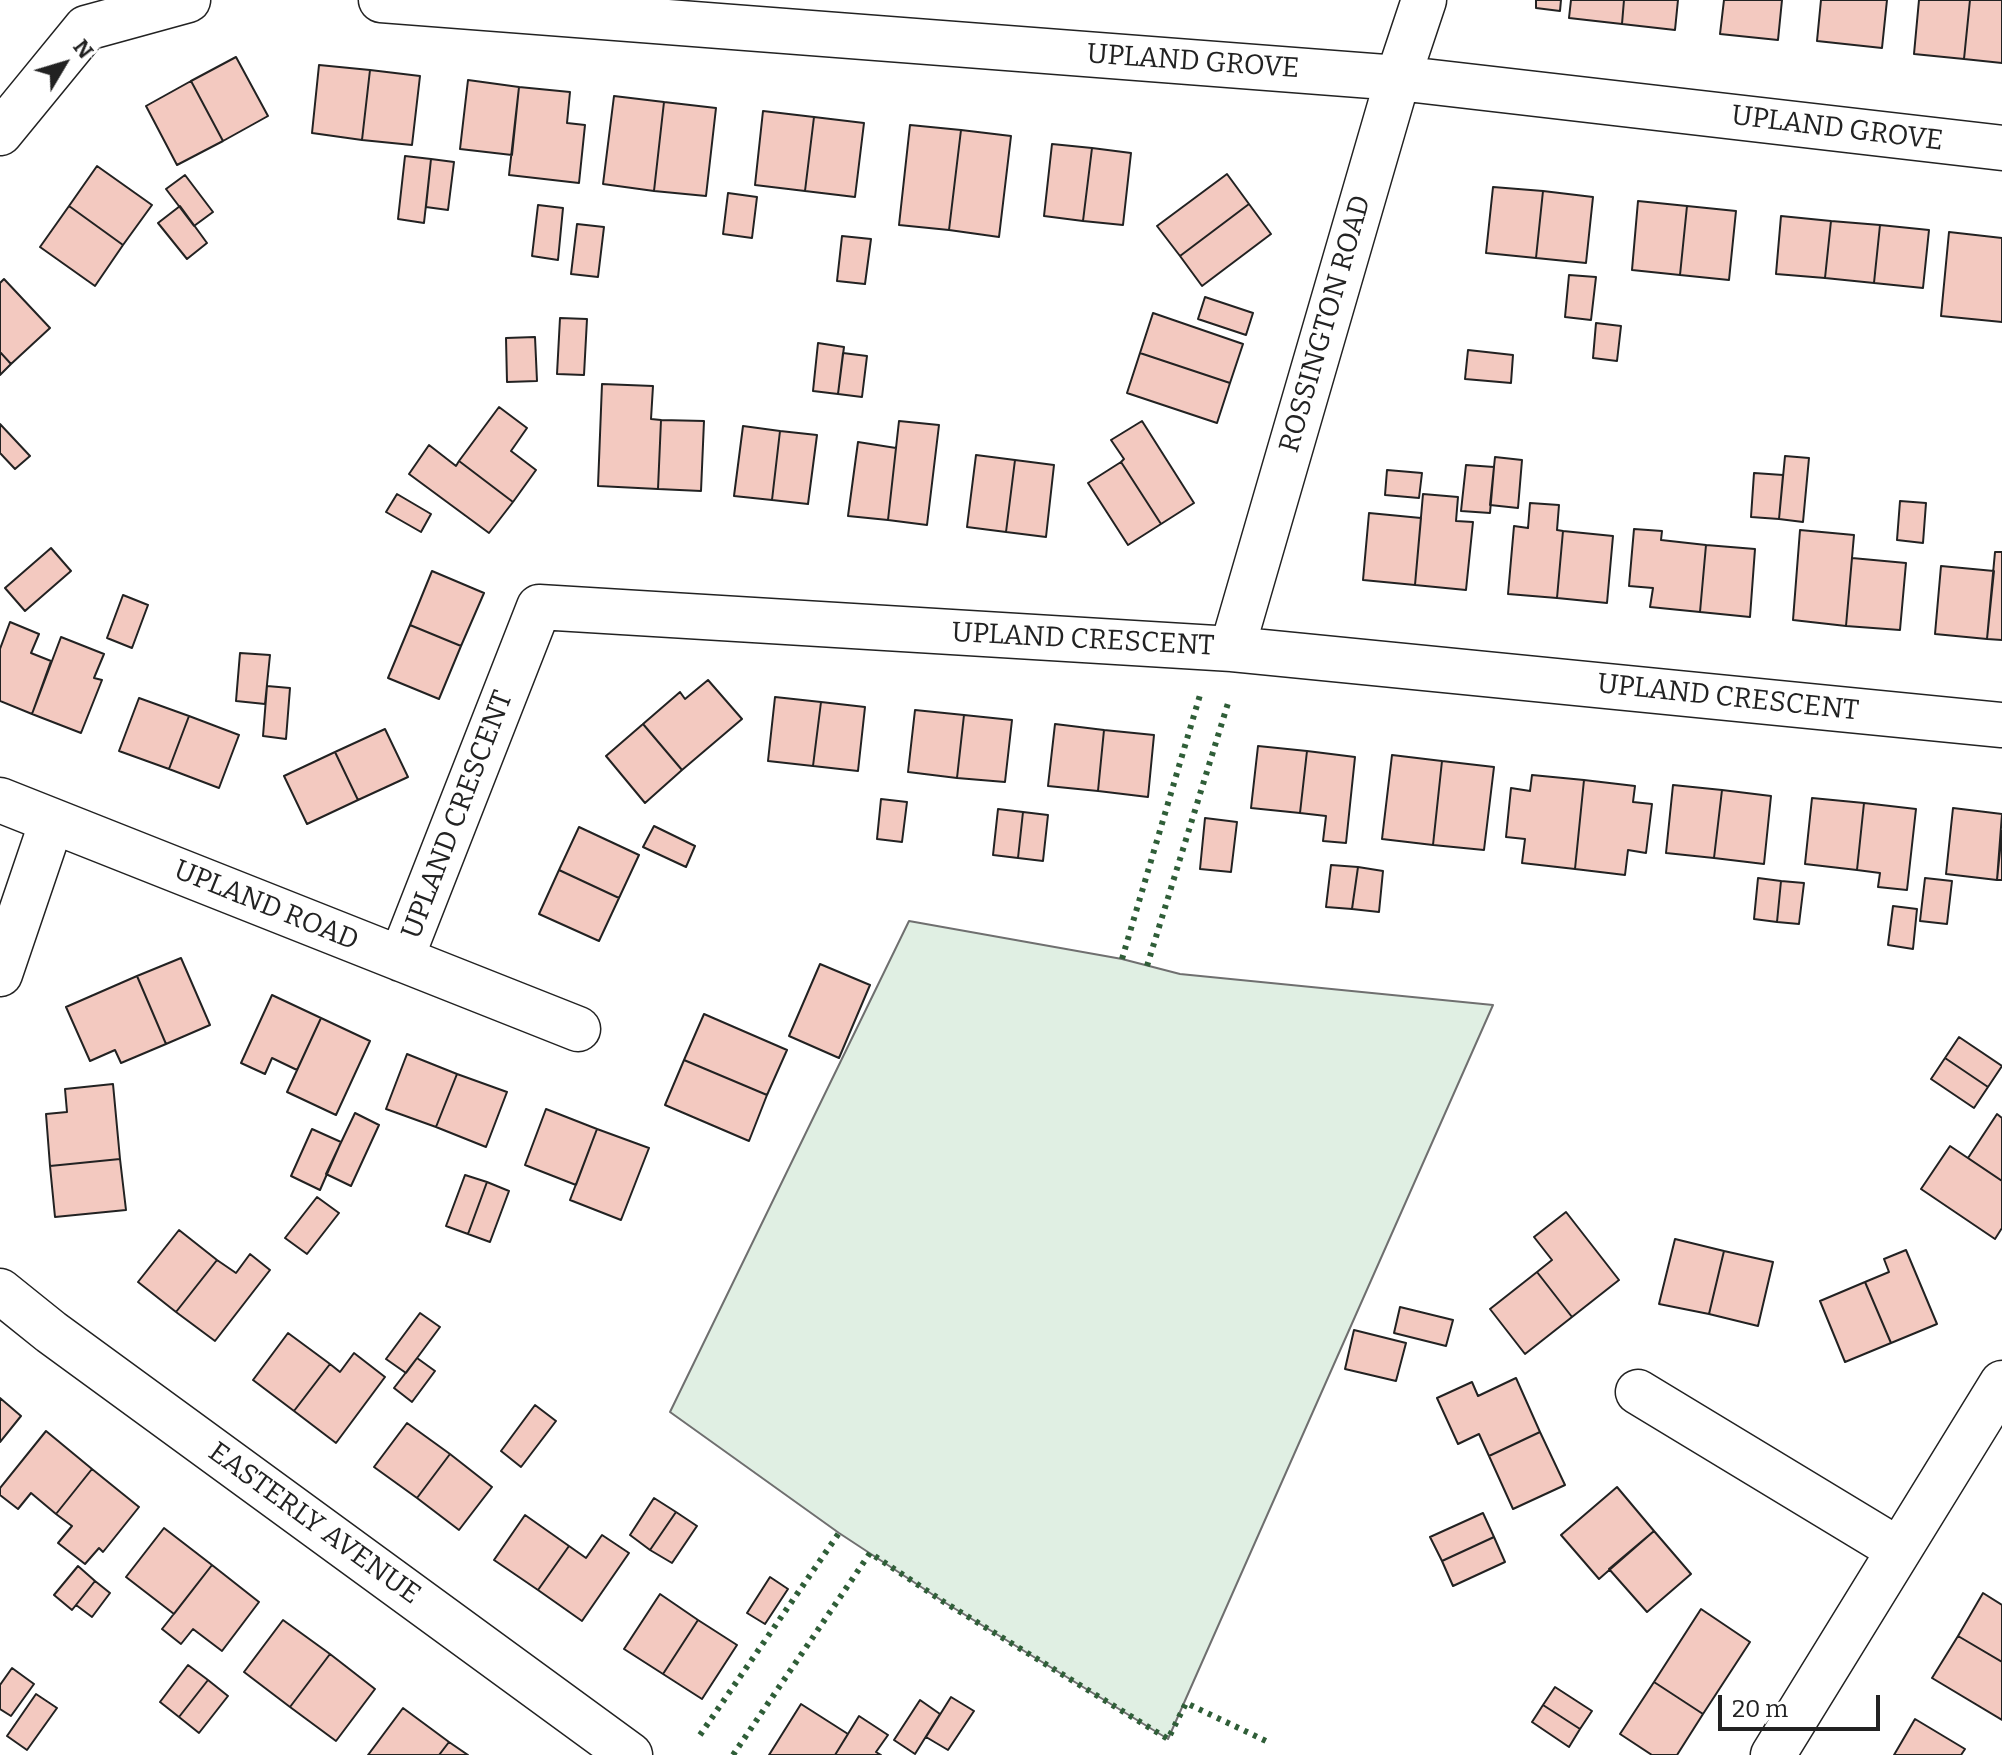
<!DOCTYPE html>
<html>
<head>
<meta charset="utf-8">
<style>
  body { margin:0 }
  #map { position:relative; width:2002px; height:1755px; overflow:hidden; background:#fff; font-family:Bitter,serif }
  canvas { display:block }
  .north { position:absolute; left:24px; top:24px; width:80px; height:80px; -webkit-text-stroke:6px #fff; paint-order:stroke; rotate:52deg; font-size:22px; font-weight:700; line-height:32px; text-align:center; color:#222 }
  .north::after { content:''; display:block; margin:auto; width:28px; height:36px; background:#222; clip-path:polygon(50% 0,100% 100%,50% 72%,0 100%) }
  .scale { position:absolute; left:1718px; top:1695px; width:162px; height:36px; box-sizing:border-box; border:4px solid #222; border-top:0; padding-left:10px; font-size:24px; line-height:28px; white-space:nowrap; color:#222; -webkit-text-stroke:6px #fff; paint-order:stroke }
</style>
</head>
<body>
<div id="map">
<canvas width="2002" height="1755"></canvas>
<div class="north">N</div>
<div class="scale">20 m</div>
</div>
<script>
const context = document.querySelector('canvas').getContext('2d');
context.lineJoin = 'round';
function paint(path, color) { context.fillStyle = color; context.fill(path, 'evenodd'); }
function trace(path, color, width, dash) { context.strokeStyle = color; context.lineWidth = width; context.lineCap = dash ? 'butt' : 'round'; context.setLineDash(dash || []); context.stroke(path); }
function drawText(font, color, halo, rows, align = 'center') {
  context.font = font + ' Bitter,serif'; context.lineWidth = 6; context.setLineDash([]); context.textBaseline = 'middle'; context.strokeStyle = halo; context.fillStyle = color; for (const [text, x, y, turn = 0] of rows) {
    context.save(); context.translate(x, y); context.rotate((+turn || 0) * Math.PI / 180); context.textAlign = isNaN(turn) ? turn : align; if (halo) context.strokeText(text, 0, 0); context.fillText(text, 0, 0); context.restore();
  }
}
const green = new Path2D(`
  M 909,921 L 1122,959 L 1180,974 L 1493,1005 L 1168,1739 L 944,1602 L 839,1533 L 670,1412 Z`);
const building = new Path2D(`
  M 1536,0 L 1561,0 L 1560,11 L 1536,8 Z
  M 1571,0 L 1624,0 L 1622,24 L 1569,18 Z
  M 1624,0 L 1678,0 L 1675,30 L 1622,24 Z
  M 1724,0 L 1782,0 L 1778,40 L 1720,34 Z
  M 1821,0 L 1887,0 L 1882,48 L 1817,41 Z
  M 1919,0 L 1970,0 L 1964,59 L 1914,54 Z
  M 1970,0 L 2002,0 L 2002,63 L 1964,59 Z
  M 236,57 L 268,116 L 223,141 L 191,81 Z
  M 319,65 L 370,70 L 362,140 L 312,133 Z
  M 370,70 L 420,76 L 412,145 L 362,140 Z
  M 468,80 L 519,87 L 512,155 L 460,149 Z
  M 191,81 L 223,141 L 177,165 L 146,106 Z
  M 519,87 L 570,92 L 567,123 L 585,125 L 579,183 L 509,175 Z
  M 614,96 L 664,102 L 654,191 L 603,184 Z
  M 664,102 L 716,108 L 706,196 L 654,191 Z
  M 763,111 L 814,117 L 805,191 L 755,185 Z
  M 814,117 L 864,123 L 855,197 L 805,191 Z
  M 910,125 L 961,130 L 949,230 L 899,225 Z
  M 961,130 L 1011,136 L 999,237 L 949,230 Z
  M 1052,144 L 1092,148 L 1083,221 L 1044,216 Z
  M 1092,148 L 1131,153 L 1123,225 L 1083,221 Z
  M 405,156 L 431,159 L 424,223 L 398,219 Z
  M 431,159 L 454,162 L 448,210 L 426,207 Z
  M 97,166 L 152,205 L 123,245 L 69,206 Z
  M 1227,174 L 1249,204 L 1180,256 L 1157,226 Z
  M 185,175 L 213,212 L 194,226 L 166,189 Z
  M 1493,187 L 1543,191 L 1536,258 L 1486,253 Z
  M 1543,191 L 1593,197 L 1586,263 L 1536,258 Z
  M 728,193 L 757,197 L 752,238 L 723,234 Z
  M 1638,201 L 1687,206 L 1680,275 L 1632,270 Z
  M 1249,204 L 1271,234 L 1202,286 L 1180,256 Z
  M 538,205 L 563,208 L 558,260 L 532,256 Z
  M 69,206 L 123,245 L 95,286 L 40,247 Z
  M 180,206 L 207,243 L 187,259 L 158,223 Z
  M 1687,206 L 1736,211 L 1729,280 L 1680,275 Z
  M 1781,216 L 1831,221 L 1825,278 L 1776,274 Z
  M 1831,221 L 1880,225 L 1874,283 L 1825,278 Z
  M 577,224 L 604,227 L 598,277 L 571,274 Z
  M 1880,225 L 1929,230 L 1923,288 L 1874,283 Z
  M 1949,232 L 2002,238 L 2002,322 L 1941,316 Z
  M 842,236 L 871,239 L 865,284 L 837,281 Z
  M 1569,275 L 1596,277 L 1591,320 L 1565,317 Z
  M 4,279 L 50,328 L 11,364 L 0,352 L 0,283 Z
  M 1205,297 L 1253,313 L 1246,335 L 1198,319 Z
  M 1153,313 L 1243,344 L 1230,383 L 1140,353 Z
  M 560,318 L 587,319 L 584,375 L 557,374 Z
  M 1596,323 L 1621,326 L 1617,361 L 1593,358 Z
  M 535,337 L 537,381 L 507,382 L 506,338 Z
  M 818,343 L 844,347 L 838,394 L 813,391 Z
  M 1468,350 L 1513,355 L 1511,383 L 1465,379 Z
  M 0,352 L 11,364 L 0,375 Z
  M 843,353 L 867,356 L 862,397 L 838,394 Z
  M 1140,353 L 1230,383 L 1217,423 L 1127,393 Z
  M 602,384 L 653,386 L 651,419 L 661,420 L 658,489 L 598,486 Z
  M 499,407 L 527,428 L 511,451 L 536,470 L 513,502 L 459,461 Z
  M 661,420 L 704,421 L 701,491 L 658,489 Z
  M 899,421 L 939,425 L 927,525 L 888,520 Z
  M 1142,421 L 1194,503 L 1161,524 L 1121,462 L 1124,459 L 1111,440 Z
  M 0,424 L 30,456 L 15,469 L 0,453 Z
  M 743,426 L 780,431 L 772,500 L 734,496 Z
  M 780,431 L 817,435 L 808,504 L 772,500 Z
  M 858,442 L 896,448 L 888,520 L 848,516 Z
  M 429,445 L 456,466 L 459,461 L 513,502 L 489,533 L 409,474 Z
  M 976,455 L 1015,460 L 1006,532 L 967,527 Z
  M 1785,456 L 1809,458 L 1803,522 L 1779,519 Z
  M 1495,457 L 1522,460 L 1518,508 L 1490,505 Z
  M 1015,460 L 1054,465 L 1046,537 L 1006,532 Z
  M 1121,462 L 1161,524 L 1128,545 L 1088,483 Z
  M 1466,465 L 1494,467 L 1490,513 L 1461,511 Z
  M 1387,470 L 1422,473 L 1419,498 L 1385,495 Z
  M 1754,473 L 1783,475 L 1779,519 L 1751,517 Z
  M 397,494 L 431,514 L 421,532 L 386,512 Z
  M 1423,494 L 1458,497 L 1456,521 L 1473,522 L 1466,590 L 1415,585 Z
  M 1900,501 L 1926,503 L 1923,543 L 1897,540 Z
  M 1530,503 L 1559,505 L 1557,530 L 1563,531 L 1557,598 L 1508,594 L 1514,526 L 1528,528 Z
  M 1369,513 L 1421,518 L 1415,585 L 1363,580 Z
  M 1634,529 L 1662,531 L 1661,540 L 1706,545 L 1700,612 L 1650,607 L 1653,588 L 1629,586 Z
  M 1800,530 L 1854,535 L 1846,626 L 1793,620 Z
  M 1563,531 L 1613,536 L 1607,603 L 1557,598 Z
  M 1706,545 L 1755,549 L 1750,617 L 1700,612 Z
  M 51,548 L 71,571 L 25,611 L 5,588 Z
  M 1995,552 L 2002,552 L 2002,640 L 1987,639 Z
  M 1852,558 L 1906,563 L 1900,630 L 1846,626 Z
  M 1941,566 L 1994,571 L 1987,639 L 1935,634 Z
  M 432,571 L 484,593 L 461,646 L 410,625 Z
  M 123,595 L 148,605 L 132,648 L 107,638 Z
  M 10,622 L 39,634 L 31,653 L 51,661 L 32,714 L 0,701 L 0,649 Z
  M 410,625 L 461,646 L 439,699 L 388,678 Z
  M 61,637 L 104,654 L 94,678 L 102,680 L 81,733 L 32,714 Z
  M 240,653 L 270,655 L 265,704 L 236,701 Z
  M 708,680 L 742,719 L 682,770 L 643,724 L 680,692 L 685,699 Z
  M 267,686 L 290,688 L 286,739 L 263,736 Z
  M 775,697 L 821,702 L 813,766 L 768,761 Z
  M 139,698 L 189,716 L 169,769 L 119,751 Z
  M 821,702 L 865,707 L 858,771 L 813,766 Z
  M 915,710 L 964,715 L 957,778 L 908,772 Z
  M 964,715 L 1012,720 L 1005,782 L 957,778 Z
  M 189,716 L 239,735 L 219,788 L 169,769 Z
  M 643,724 L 682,770 L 645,803 L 606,756 Z
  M 1055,724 L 1104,730 L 1098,791 L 1048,786 Z
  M 385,729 L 408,777 L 358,800 L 335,752 Z
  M 1104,730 L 1154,735 L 1148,797 L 1098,791 Z
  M 1258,746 L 1307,751 L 1300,813 L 1251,808 Z
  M 1307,751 L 1355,757 L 1346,843 L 1323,841 L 1326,816 L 1300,813 Z
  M 335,752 L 358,800 L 307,824 L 284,776 Z
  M 1392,755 L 1442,761 L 1433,845 L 1382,839 Z
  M 1442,761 L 1494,767 L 1484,850 L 1433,845 Z
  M 1532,775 L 1584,780 L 1575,869 L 1522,863 L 1525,839 L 1506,837 L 1511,788 L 1530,791 Z
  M 1584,780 L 1635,786 L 1633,802 L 1652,804 L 1646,853 L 1628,850 L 1625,875 L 1575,869 Z
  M 1673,785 L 1722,790 L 1714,858 L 1666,853 Z
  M 1722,790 L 1771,796 L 1764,864 L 1714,858 Z
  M 1812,798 L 1864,803 L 1857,870 L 1805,864 Z
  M 881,799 L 907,802 L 902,842 L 877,839 Z
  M 1864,803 L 1916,809 L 1907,890 L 1878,887 L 1880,873 L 1857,870 Z
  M 1953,808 L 2002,814 L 1997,880 L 1946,874 Z
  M 998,809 L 1023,812 L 1018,858 L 993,855 Z
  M 1023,812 L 1048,815 L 1043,861 L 1018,858 Z
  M 1205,818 L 1237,822 L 1231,872 L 1200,869 Z
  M 654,826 L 695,846 L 686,867 L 643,847 Z
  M 579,827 L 639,855 L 619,898 L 559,870 Z
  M 2002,831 L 2002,880 L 1997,880 Z
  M 1331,865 L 1358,867 L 1352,909 L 1326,907 Z
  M 1358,867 L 1383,871 L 1379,912 L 1352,909 Z
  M 559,870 L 619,898 L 599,941 L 539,914 Z
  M 1758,878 L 1781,881 L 1777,922 L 1754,919 Z
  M 1925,878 L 1952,881 L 1947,924 L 1920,921 Z
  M 1781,881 L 1804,883 L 1799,924 L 1777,922 Z
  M 1893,906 L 1917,909 L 1913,949 L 1888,945 Z
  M 181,958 L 210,1025 L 166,1044 L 137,976 Z
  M 820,964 L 870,985 L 839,1058 L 789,1036 Z
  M 137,976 L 166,1044 L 121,1063 L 115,1050 L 90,1061 L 66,1007 Z
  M 272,995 L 321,1018 L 297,1070 L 272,1058 L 265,1074 L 241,1063 Z
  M 704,1014 L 787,1050 L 767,1095 L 684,1060 Z
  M 321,1018 L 370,1041 L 336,1115 L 287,1092 Z
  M 1959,1037 L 2002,1066 L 1988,1087 L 1945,1058 Z
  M 407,1054 L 457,1074 L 436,1127 L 386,1109 Z
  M 1945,1058 L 1988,1087 L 1974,1108 L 1931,1079 Z
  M 684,1060 L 767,1095 L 749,1141 L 665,1105 Z
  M 457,1074 L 507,1092 L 486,1147 L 436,1127 Z
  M 113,1084 L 120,1159 L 50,1166 L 46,1114 L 67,1112 L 65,1089 Z
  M 546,1109 L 597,1129 L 576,1185 L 525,1165 Z
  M 355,1113 L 379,1125 L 351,1186 L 326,1174 Z
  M 1997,1114 L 2002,1118 L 2002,1181 L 1968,1158 Z
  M 312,1129 L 341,1142 L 320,1190 L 291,1176 Z
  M 597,1129 L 649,1148 L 621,1220 L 570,1200 Z
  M 1950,1146 L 2002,1181 L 2002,1228 L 1995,1239 L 1921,1189 Z
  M 120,1159 L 126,1210 L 55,1217 L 50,1166 Z
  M 465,1175 L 487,1182 L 468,1234 L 446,1226 Z
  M 487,1182 L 509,1191 L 490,1242 L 468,1234 Z
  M 317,1197 L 339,1213 L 307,1254 L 285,1238 Z
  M 1566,1212 L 1619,1280 L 1572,1317 L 1537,1272 L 1552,1260 L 1534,1237 Z
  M 179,1230 L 217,1260 L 176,1312 L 138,1282 Z
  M 1675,1239 L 1724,1251 L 1709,1314 L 1659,1304 Z
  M 1906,1250 L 1937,1324 L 1891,1343 L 1865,1282 L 1889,1272 L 1884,1259 Z
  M 1724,1251 L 1773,1262 L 1758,1326 L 1709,1314 Z
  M 250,1254 L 270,1270 L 215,1341 L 176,1312 L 217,1260 L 236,1273 Z
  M 1537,1272 L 1572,1317 L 1525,1354 L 1490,1309 Z
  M 1865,1282 L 1891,1343 L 1845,1362 L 1820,1301 Z
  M 1400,1307 L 1453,1320 L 1446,1346 L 1394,1333 Z
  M 420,1313 L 440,1327 L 406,1373 L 386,1359 Z
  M 1354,1330 L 1406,1343 L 1396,1381 L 1345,1369 Z
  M 288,1333 L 330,1364 L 294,1411 L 253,1380 Z
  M 354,1353 L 385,1377 L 336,1443 L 294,1411 L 330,1364 L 340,1372 Z
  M 417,1358 L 435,1371 L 412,1402 L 394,1388 Z
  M 1516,1378 L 1540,1432 L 1489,1456 L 1479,1434 L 1458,1444 L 1437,1398 L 1472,1382 L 1478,1396 Z
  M 0,1398 L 21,1416 L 0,1442 Z
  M 535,1405 L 556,1421 L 521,1467 L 501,1451 Z
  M 407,1423 L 450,1454 L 417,1498 L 374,1467 Z
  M 46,1431 L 92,1469 L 56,1514 L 31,1493 L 18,1509 L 0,1495 L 0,1488 Z
  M 1540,1432 L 1565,1485 L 1513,1509 L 1489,1456 Z
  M 450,1454 L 492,1487 L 459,1530 L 417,1498 Z
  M 92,1469 L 139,1507 L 103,1552 L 99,1548 L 85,1564 L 58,1543 L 72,1526 L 56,1514 Z
  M 1617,1487 L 1654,1531 L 1599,1579 L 1561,1535 Z
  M 654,1498 L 676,1512 L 650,1550 L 630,1535 Z
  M 676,1512 L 697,1526 L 672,1563 L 650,1550 Z
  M 1483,1513 L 1494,1537 L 1442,1561 L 1430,1537 Z
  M 525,1515 L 569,1546 L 538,1590 L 494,1560 Z
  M 164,1528 L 212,1565 L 174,1614 L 126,1577 Z
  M 1654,1531 L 1691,1574 L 1647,1612 L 1609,1569 Z
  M 602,1535 L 629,1553 L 582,1621 L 538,1590 L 569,1546 L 586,1558 Z
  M 1494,1537 L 1505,1562 L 1453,1586 L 1442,1561 Z
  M 212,1565 L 259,1602 L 222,1651 L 193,1629 L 181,1644 L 162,1629 Z
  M 78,1566 L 95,1581 L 72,1610 L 54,1595 Z
  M 770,1577 L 788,1589 L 765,1624 L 747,1613 Z
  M 95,1581 L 110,1593 L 92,1617 L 76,1605 Z
  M 1983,1593 L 2002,1605 L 2002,1662 L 1958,1636 Z
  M 660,1594 L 698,1620 L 663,1674 L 624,1649 Z
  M 1701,1609 L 1750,1642 L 1703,1714 L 1654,1682 Z
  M 283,1620 L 330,1654 L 290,1707 L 244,1672 Z
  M 698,1620 L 737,1645 L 702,1699 L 663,1674 Z
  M 1958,1636 L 2002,1662 L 2002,1720 L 1932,1678 Z
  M 330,1654 L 375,1689 L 336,1741 L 290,1707 Z
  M 188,1665 L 208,1680 L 179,1717 L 160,1702 Z
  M 12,1668 L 34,1684 L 11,1716 L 0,1709 L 0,1685 Z
  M 208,1680 L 228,1696 L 199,1733 L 179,1717 Z
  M 1654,1682 L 1703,1714 L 1677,1755 L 1652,1755 L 1620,1734 Z
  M 1555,1687 L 1592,1711 L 1580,1729 L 1543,1705 Z
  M 36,1694 L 57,1708 L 27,1750 L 7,1736 Z
  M 951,1697 L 974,1711 L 948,1750 L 926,1737 Z
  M 920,1700 L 940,1714 L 915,1754 L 894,1740 Z
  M 801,1704 L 848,1734 L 835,1755 L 769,1755 Z
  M 1543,1705 L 1580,1729 L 1569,1747 L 1532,1722 Z
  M 403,1708 L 449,1742 L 439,1755 L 368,1755 Z
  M 859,1716 L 888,1735 L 876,1752 L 881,1755 L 835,1755 Z
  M 1915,1719 L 1965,1749 L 1961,1755 L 1894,1755 Z
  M 449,1742 L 468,1755 L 439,1755 Z`);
const minor = new Path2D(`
  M 381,0 L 1398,78 L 2002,148
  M 0,133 L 86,28 L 188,0
  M 1232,649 L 1398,78 L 1424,0
  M 0,800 L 578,1029
  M 401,959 L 539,607 L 1232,649 L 2002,725
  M 0,974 L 52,821
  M 0,1291 L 51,1332 L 630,1755
  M 1638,1392 L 1899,1550
  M 1773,1755 L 2002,1383`);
const hedge = new Path2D(`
  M 1122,959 L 1200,695
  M 1147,966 L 1229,700
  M 700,1735 L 839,1533
  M 733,1755 L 870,1553 L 944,1602 L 1168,1739 L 1186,1703 L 1266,1741`);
const streetNames = [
  ["UPLAND GROVE",1193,62,4],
  ["UPLAND GROVE",1837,129,7],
  ["ROSSINGTON ROAD",1326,324,-74],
  ["UPLAND CRESCENT",1083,640,3],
  ["UPLAND CRESCENT",1728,698,6],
  ["UPLAND CRESCENT",458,815,-69],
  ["UPLAND ROAD",266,906,22],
  ["EASTERLY AVENUE",314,1524,36]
];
paint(green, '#e0efe3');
trace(green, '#6f6f6f', 2);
paint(building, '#f3c9c0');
trace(building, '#222', 2);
trace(minor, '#222', 47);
trace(minor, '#fff', 44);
trace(hedge, '#2f5e38', 6, [4, 6]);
drawText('28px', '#222', '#fff', streetNames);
</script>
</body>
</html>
